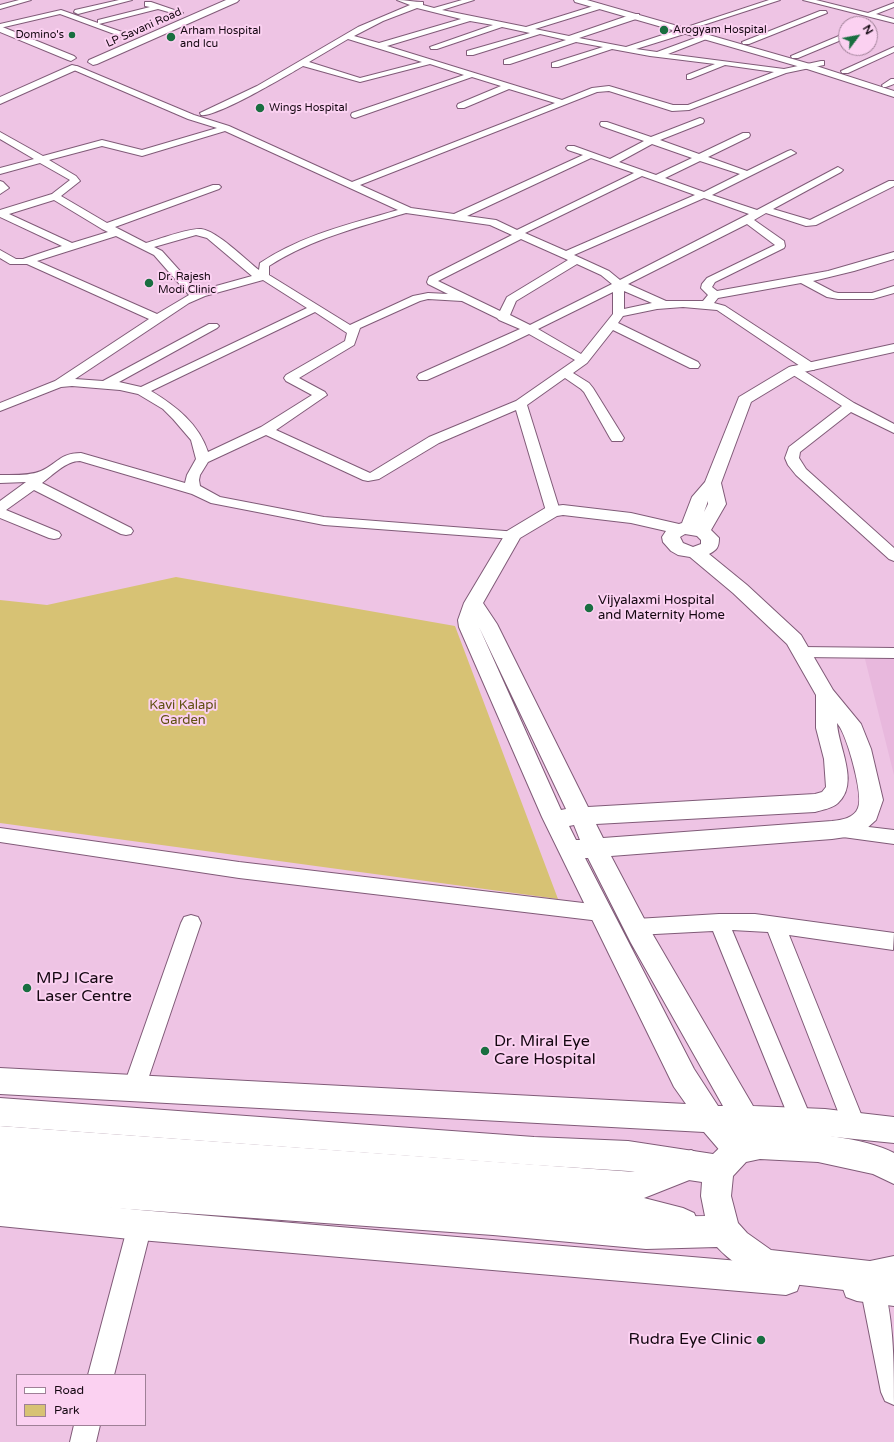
<!DOCTYPE html>
<html>
<head>
<meta charset="utf-8">
<style>
  body { margin:0 }
  #map { position:relative; width:894px; height:1442px; overflow:hidden; background:#eec4e4; font-family:"Varela Round",sans-serif }
  canvas { display:block }
  .legend { position:absolute; left:16px; top:1374px; width:130px; height:52px; box-sizing:border-box; background:#fbd1f1; border:1px solid #9f8097; margin:0; padding:5px 7px; list-style:none; font-size:12px; color:#140711 }
  .legend li { display:flex; align-items:center; gap:8px; height:20px }
  .legend b { width:20px; border:1px solid #9f8097 }
  .north { position:absolute; left:838px; top:16px; width:40px; height:40px; box-sizing:border-box; background:#fbd1f1; border:1px solid #9f8097; border-radius:50%; rotate:58deg; font-size:11px; font-weight:700; line-height:16px; text-align:center; color:#140711 }
  .north::after { content:''; display:block; margin:auto; width:14px; height:18px; background:#196e40; clip-path:polygon(50% 0,100% 100%,50% 72%,0 100%) }
</style>
</head>
<body>
<div id="map">
<canvas width="894" height="1442"></canvas>
<ul class="legend">
<li><b style="height:5px;background:#fff"></b>Road</li>
<li><b style="height:11px;background:#d7c274"></b>Park</li>
</ul>
<div class="north">N</div>
</div>
<script>
const context = document.querySelector('canvas').getContext('2d');
context.lineJoin = 'round';
function paint(path, color) { context.fillStyle = color; context.fill(path, 'evenodd'); }
function trace(path, color, width, dash) { context.strokeStyle = color; context.lineWidth = width; context.lineCap = dash ? 'butt' : 'round'; context.setLineDash(dash || []); context.stroke(path); }
function drawText(font, color, halo, rows, align = 'center') {
  context.font = font + ' "Varela Round",sans-serif'; context.lineWidth = 4; context.setLineDash([]); context.textBaseline = 'middle'; context.strokeStyle = halo; context.fillStyle = color; for (const [text, x, y, turn = 0] of rows) {
    context.save(); context.translate(x, y); context.rotate((+turn || 0) * Math.PI / 180); context.textAlign = isNaN(turn) ? turn : align; if (halo) context.strokeText(text, 0, 0); context.fillText(text, 0, 0); context.restore();
  }
}
const built = new Path2D(`
  M 863,651 L 894,654 L 894,775 Z`);
const green = new Path2D(`
  M 176,577 L 455,626 L 558,899 L 0,823 L 0,600 L 47,605 Z`);
const minor = new Path2D(`
  M 19,0 L 31,0 L 0,9 L 0,5 Z
  M 119,0 L 132,0 L 78,14 L 74,12 L 75,10 Z
  M 397,0 C 406,0 414,2 423,2 L 423,5 L 434,8 L 462,0 L 474,0 L 442,10 L 526,27 L 600,4 L 604,6 L 603,8 L 535,29 L 569,36 L 633,14 L 639,14 L 639,18 L 579,38 L 626,47 L 769,0 L 780,0 L 697,27 L 697,30 L 636,49 L 657,52 L 706,34 L 709,34 L 709,38 L 668,54 L 784,69 L 821,61 L 824,61 L 824,65 L 786,73 L 689,110 L 672,111 L 609,91 L 597,92 L 360,185 L 411,208 L 454,214 L 583,155 L 568,150 L 566,148 L 568,146 L 574,146 L 610,159 L 644,141 L 601,126 L 600,124 L 601,122 L 607,122 L 651,137 L 700,118 L 703,119 L 704,121 L 703,123 L 660,140 L 699,154 L 743,133 L 749,133 L 750,135 L 749,137 L 708,157 L 747,171 L 788,151 L 791,150 L 796,153 L 712,195 L 757,210 L 838,167 L 843,170 L 841,172 L 773,209 L 810,220 L 889,181 L 894,181 L 894,186 L 816,225 L 806,226 L 766,213 L 754,220 L 784,241 L 785,246 L 784,248 L 715,282 L 712,287 L 717,291 L 828,271 L 894,252 L 894,259 L 854,271 L 813,281 L 834,292 L 838,293 L 872,293 L 894,286 L 894,293 L 873,299 L 838,299 L 827,297 L 801,283 L 718,298 L 714,303 L 725,306 L 814,364 L 816,367 L 814,370 L 806,370 L 717,310 L 683,307 L 657,309 L 623,316 L 618,323 L 698,362 L 700,365 L 698,368 L 690,368 L 613,330 L 587,363 L 573,373 L 589,383 L 593,388 L 624,438 L 622,441 L 612,441 L 610,438 L 584,392 L 581,389 L 565,378 L 527,405 L 560,511 L 558,514 L 553,515 L 548,514 L 546,511 L 516,410 L 439,443 L 379,479 L 368,481 L 363,480 L 266,435 L 208,462 L 200,475 L 199,480 L 200,486 L 220,497 L 324,517 L 518,532 L 520,535 L 518,538 L 513,539 L 324,525 L 211,503 L 192,494 L 80,461 C 66,461 53,475 42,483 L 131,528 L 133,531 L 131,534 L 126,535 L 121,534 L 34,490 L 6,510 L 59,532 L 61,535 L 59,538 L 54,539 L 49,538 L 0,518 L 0,501 L 26,482 L 0,483 L 0,475 C 13,475 29,476 41,471 C 57,464 60,453 81,453 L 185,483 L 187,475 L 196,459 L 191,440 L 173,419 L 163,409 L 138,394 L 120,390 L 72,386 L 61,387 L 0,411 L 0,403 L 55,381 L 149,319 L 27,264 L 10,264 L 0,258 L 0,250 L 16,259 L 23,259 L 62,246 L 0,217 L 0,210 L 52,194 L 70,180 L 40,163 L 0,174 L 0,168 L 34,159 L 0,139 L 0,132 L 43,156 L 102,140 L 142,150 L 217,128 L 188,119 L 74,70 L 74,66 L 77,66 L 194,115 L 229,126 L 352,182 L 555,103 L 509,89 L 464,108 L 458,108 L 457,106 L 458,104 L 501,86 L 472,77 L 355,118 L 352,117 L 351,115 L 352,113 L 464,75 L 430,64 L 360,82 L 303,66 C 288,75 215,118 201,115 L 200,113 L 257,86 L 358,27 L 410,5 ZM 417,8 L 461,19 L 379,43 L 354,36 L 383,21 ZM 470,21 L 493,25 L 430,47 L 431,49 L 437,49 L 502,27 L 530,33 L 467,51 L 467,55 L 473,55 L 540,34 L 566,40 L 504,60 L 504,64 L 510,64 L 576,42 L 603,47 L 552,63 L 552,67 L 558,67 L 612,49 L 650,56 L 715,64 L 687,75 L 687,79 L 690,79 L 725,65 L 774,72 L 688,105 L 673,105 L 609,86 L 592,88 L 562,100 L 387,46 ZM 348,39 L 422,62 L 360,78 L 309,62 ZM 225,131 L 398,210 C 350,224 302,235 260,263 L 259,270 C 246,260 216,230 201,229 C 188,228 160,239 146,243 L 115,227 L 219,189 L 221,187 L 219,185 L 213,185 L 107,223 L 61,196 L 80,181 L 76,176 L 49,160 L 102,146 L 142,156 ZM 652,144 L 692,158 L 656,175 L 619,162 ZM 591,158 L 634,173 L 517,230 L 496,220 L 467,216 ZM 700,161 L 740,174 L 704,192 L 665,178 ZM 642,176 L 695,195 L 566,251 L 525,233 ZM 704,198 L 749,214 L 620,280 L 609,271 L 574,255 ZM 54,200 L 102,229 L 108,232 L 72,243 L 9,214 ZM 406,213 L 490,225 L 512,235 L 429,277 L 427,282 L 428,284 L 448,294 L 428,293 L 413,296 L 350,325 L 269,275 L 269,266 C 311,239 359,227 406,213 ZM 747,224 L 775,245 L 707,278 L 702,284 L 701,288 L 708,295 L 703,301 L 666,301 L 628,284 ZM 196,235 L 207,238 L 252,276 L 198,291 L 162,251 L 154,247 ZM 116,236 L 154,255 L 189,295 L 157,314 L 37,261 ZM 521,239 L 568,260 L 507,297 L 500,311 L 438,281 ZM 577,264 L 601,275 L 612,284 L 530,325 L 510,315 L 516,301 ZM 263,280 L 307,308 L 141,387 L 119,382 L 217,328 L 219,326 L 217,324 L 209,324 L 103,381 L 75,379 L 189,303 L 205,296 ZM 624,291 L 652,303 L 624,309 ZM 613,292 L 613,314 L 581,354 L 538,329 ZM 428,299 L 462,301 L 497,318 L 499,320 L 520,329 L 419,374 L 417,377 L 419,380 L 427,380 L 504,346 L 529,334 L 575,360 L 516,401 L 429,437 L 370,473 L 276,430 L 327,395 L 325,392 L 299,378 L 354,345 L 360,328 L 420,301 ZM 315,312 L 347,333 L 345,341 L 286,375 L 284,378 L 286,381 L 312,395 L 261,427 L 208,452 C 199,424 176,406 151,391 Z
  M 803,0 L 816,0 L 868,13 L 894,3 L 894,7 L 876,14 L 894,19 L 894,23 Z
  M 145,2 L 151,2 L 183,13 L 179,15 L 158,9 L 99,24 L 128,34 L 129,36 L 125,38 L 60,14 L 0,28 L 0,24 L 61,10 L 98,23 L 98,20 L 150,7 L 145,6 Z
  M 820,11 L 826,11 L 827,13 L 749,44 L 743,44 L 742,42 Z
  M 846,33 L 846,38 L 798,58 L 792,58 L 791,56 Z
  M 894,47 L 894,52 L 848,73 L 842,73 L 841,71 Z
  M 891,79 L 894,79 L 894,84 L 886,87 L 883,87 L 882,85 Z
  M 0,181 L 3,182 L 9,188 L 0,194 Z
  M 794,366 L 798,367 L 854,403 L 894,424 L 894,433 L 851,412 L 800,452 L 799,458 L 806,469 L 894,548 L 894,561 L 889,559 L 796,475 L 788,465 L 785,458 L 789,447 L 842,406 L 790,373 L 788,370 L 790,367 Z
  M 801,647 L 894,648 L 894,658 L 801,657 L 795,656 L 793,652 L 795,648 Z
  M 835,823 L 894,830 L 894,844 L 828,835 L 826,830 L 828,825 Z
  M 0,828 L 239,862 L 600,905 L 607,907 L 610,913 L 607,919 L 600,921 L 239,878 L 0,842 Z
  M 719,914 L 755,914 L 894,933 L 893,950 L 789,935 L 865,1124 L 862,1132 L 854,1135 L 846,1132 L 768,932 L 732,930 L 812,1120 L 809,1128 L 801,1131 L 793,1128 L 713,931 L 636,935 L 629,933 L 626,927 L 629,921 L 636,919 Z
  M 191,915 L 198,917 L 201,923 L 145,1088 L 142,1095 L 134,1098 L 126,1095 L 123,1088 L 181,923 L 184,917 Z
  M 140,1213 L 148,1217 L 152,1225 L 114,1375 L 88,1375 L 128,1225 L 132,1217 Z
  M 871,1269 L 880,1272 C 894,1314 894,1361 894,1405 L 885,1401 L 881,1392 L 859,1281 L 862,1272 Z
  M 74,1425 L 100,1425 L 96,1442 L 70,1442 Z`);
const tertiary = new Path2D(`
  M 574,0 L 587,0 L 810,64 L 894,91 L 894,97 L 804,68 L 575,2 Z
  M 0,26 L 74,56 L 76,58 L 71,61 L 68,60 L 0,32 Z
  M 894,344 L 894,352 L 799,373 L 751,402 L 721,483 L 726,504 L 711,530 L 719,538 C 719,547 717,550 709,554 L 747,585 L 801,635 L 833,690 L 861,724 L 871,749 L 883,800 L 876,820 L 866,829 L 846,837 L 832,839 L 611,856 L 649,928 L 753,1106 L 825,1109 L 894,1117 L 894,1143 L 825,1136 L 763,1132 L 761,1138 L 751,1142 L 749,1141 L 752,1150 L 748,1160 L 738,1164 L 728,1160 L 704,1132 L 0,1094 L 0,1068 L 686,1104 L 674,1087 L 542,817 L 459,627 L 458,620 L 464,603 L 507,531 L 547,507 L 563,505 L 631,513 L 679,524 L 682,523 L 692,497 L 705,482 L 739,397 L 789,367 ZM 708,501 L 708,504 L 704,512 ZM 563,515 L 631,523 L 666,531 L 662,537 L 663,542 L 671,551 L 678,555 L 690,557 L 733,593 L 787,644 L 816,695 L 816,728 L 824,759 L 826,787 L 822,792 L 815,794 L 588,807 L 497,624 L 483,603 L 520,538 L 557,516 ZM 685,534 L 697,536 L 701,540 L 701,544 L 693,547 L 683,543 L 680,537 ZM 479,627 L 566,809 L 561,810 ZM 837,723 C 847,734 864,796 858,808 C 854,818 842,820 832,821 L 603,838 L 596,824 L 815,812 C 822,810 833,808 838,803 C 860,783 838,747 837,723 ZM 574,825 L 580,840 L 576,840 L 569,826 ZM 585,858 L 588,858 L 631,943 L 723,1106 L 718,1106 L 694,1069 Z
  M 0,1196 L 140,1210 L 786,1265 L 797,1269 L 801,1280 L 797,1291 L 786,1295 L 140,1240 L 0,1226 Z
  M 857,1271 L 894,1276 L 894,1306 L 857,1301 L 846,1297 L 842,1286 L 846,1275 Z`);
const secondary = new Path2D(`
  M 226,0 L 239,0 L 237,2 L 97,64 L 93,65 L 88,62 L 89,60 Z
  M 72,65 L 76,66 L 77,68 L 76,70 L 0,104 L 0,97 Z
  M 0,1126 L 635,1172 L 691,1150 L 702,1155 L 706,1165 L 702,1175 L 644,1198 L 683,1208 L 694,1213 L 699,1224 L 694,1235 L 683,1240 L 633,1226 L 0,1180 Z`);
const trunk = new Path2D(`
  M 0,1098 L 534,1137 L 628,1141 L 713,1154 C 718,1150 723,1143 729,1139 C 737,1135 751,1131 761,1131 C 795,1130 865,1137 894,1153 L 894,1184 L 873,1174 L 818,1162 L 760,1159 L 746,1162 L 733,1176 L 731,1196 L 738,1223 L 747,1233 L 771,1250 L 870,1261 L 894,1256 L 894,1288 L 870,1293 L 766,1281 C 748,1273 730,1261 717,1247 L 646,1249 L 493,1235 L 0,1200 L 0,1170 L 493,1205 L 646,1217 L 705,1216 L 701,1196 L 702,1182 L 628,1171 L 534,1165 L 0,1126 Z`);
const markers = [
  [664,30,5,"#196e40"],
  [72,35,4,"#196e40"],
  [171,37,5,"#196e40"],
  [260,108,5,"#196e40"],
  [149,283,5,"#196e40"],
  [589,608,5,"#196e40"],
  [27,988,5,"#196e40"],
  [485,1051,5,"#196e40"],
  [761,1340,5,"#196e40"]
];
const farStreetnames = [
  ["LP Savani Road",144,28,-24]
];
const farPoinames = [
  ["Arogyam Hospital",673,30],
  ["Arham Hospital",180,31],
  ["and Icu",180,44],
  ["Domino's",64,35,"right"],
  ["Wings Hospital",269,108],
  ["Dr. Rajesh",158,277],
  ["Modi Clinic",158,290]
];
const poiNames = [
  ["Vijyalaxmi Hospital",598,601],
  ["and Maternity Home",598,616]
];
const parkNames = [
  ["Kavi Kalapi",183,706],
  ["Garden",183,721]
];
const nearPoinames = [
  ["MPJ ICare",36,979],
  ["Laser Centre",36,997],
  ["Dr. Miral Eye",494,1042],
  ["Care Hospital",494,1060],
  ["Rudra Eye Clinic",752,1340,"right"]
];
paint(built, '#e8b8dd');
paint(green, '#d7c274');
trace(minor, '#805b78', 2);
trace(tertiary, '#805b78', 2);
trace(secondary, '#805b78', 2);
trace(trunk, '#805b78', 2);
paint(minor, '#fff');
paint(tertiary, '#fff');
paint(secondary, '#fff');
paint(trunk, '#fff');
for (const [x, y, r, color] of markers) { const dot = new Path2D(); dot.arc(x, y, r, 0, 2 * Math.PI); context.fillStyle = color; context.fill(dot); trace(dot, '#fbd1f1', 1.5); }
drawText('11px', '#140711', '#fbd1f1', farStreetnames);
drawText('11px', '#140711', '#fbd1f1', farPoinames, 'left');
drawText('13px', '#140711', '#fbd1f1', poiNames, 'left');
drawText('13px', '#5f4f11', '#fbd1f1', parkNames);
drawText('16px', '#140711', '#fbd1f1', nearPoinames, 'left');
</script>
</body>
</html>
